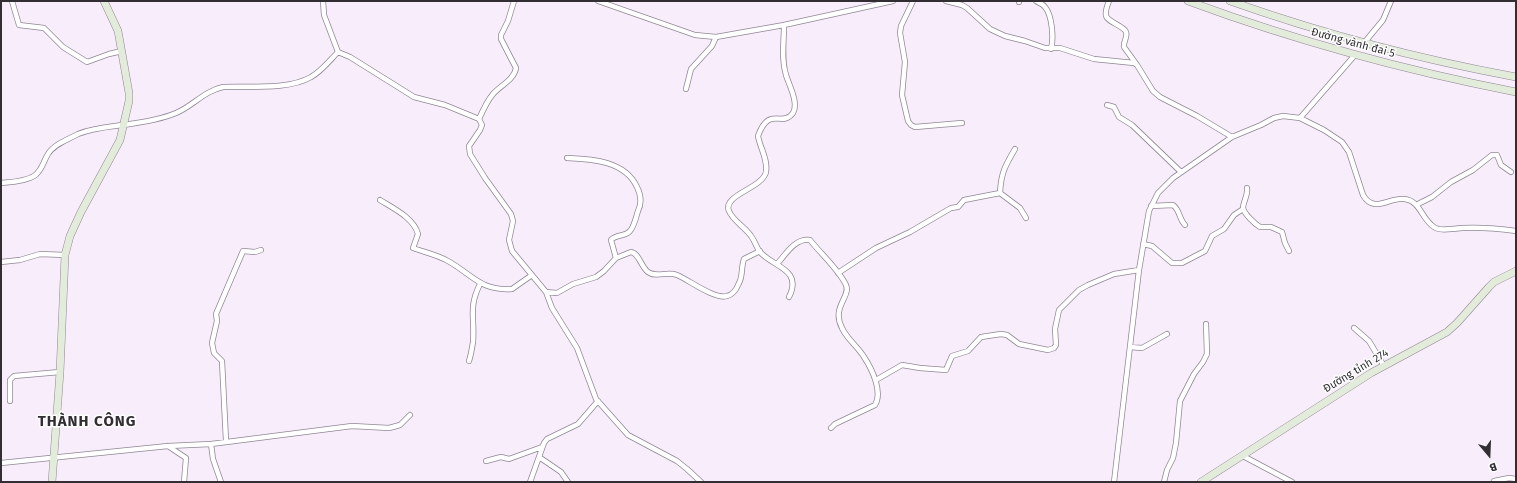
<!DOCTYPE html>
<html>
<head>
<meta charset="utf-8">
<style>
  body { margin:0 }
  #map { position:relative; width:1517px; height:483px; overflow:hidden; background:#f7edfb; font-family:"Fira Sans",sans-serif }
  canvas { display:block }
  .frame { position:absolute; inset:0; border:2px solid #322e34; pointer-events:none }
  .north { position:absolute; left:1469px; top:435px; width:40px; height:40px; -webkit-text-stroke:3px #fefefe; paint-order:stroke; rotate:161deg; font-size:11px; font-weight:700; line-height:16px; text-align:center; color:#322e34 }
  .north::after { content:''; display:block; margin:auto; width:14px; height:18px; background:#322e34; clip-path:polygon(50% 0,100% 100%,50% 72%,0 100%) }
</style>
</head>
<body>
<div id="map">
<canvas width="1517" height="483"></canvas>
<div class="frame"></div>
<div class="north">B</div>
</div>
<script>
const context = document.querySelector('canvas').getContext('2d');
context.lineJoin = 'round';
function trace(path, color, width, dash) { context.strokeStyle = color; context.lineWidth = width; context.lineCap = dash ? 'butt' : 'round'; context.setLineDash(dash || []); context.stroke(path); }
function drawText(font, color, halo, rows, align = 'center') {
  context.font = font + ' "Fira Sans",sans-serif'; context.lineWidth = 3; context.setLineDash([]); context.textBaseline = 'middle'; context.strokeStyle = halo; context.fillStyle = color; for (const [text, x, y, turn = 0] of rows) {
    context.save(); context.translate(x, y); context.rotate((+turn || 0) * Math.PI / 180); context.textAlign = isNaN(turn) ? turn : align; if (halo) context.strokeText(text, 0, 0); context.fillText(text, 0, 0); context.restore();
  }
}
const street = new Path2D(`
  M 12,1 L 19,25 L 44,28 L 63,47 L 87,62 L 109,54 L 122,51
  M 323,1 L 324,15 L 338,52 L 350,57 L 414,97 L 445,105 L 479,119 L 482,125 L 480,130 L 469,146 L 470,154 L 485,178 L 511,214 L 513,221 L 509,240 L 512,251 L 546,292 L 552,308 L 577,348 L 596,399 L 628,435 L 677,461 L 687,469 L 701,482
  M 598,1 L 695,35 L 716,37 L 784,25 L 893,1
  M 913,1 L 901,26 L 900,33 L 905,62 L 902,95 L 908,121 L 911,125 L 915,127 L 962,123
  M 946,1 L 962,5 L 967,8 L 990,29 L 1005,36 L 1025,41 L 1045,48 L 1060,48 L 1094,59 L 1134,63 L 1137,65 L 1153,91 L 1160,97 L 1197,116 L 1232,137
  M 1036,1 C 1039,3 1043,4 1045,7 C 1052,15 1054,38 1051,49
  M 1109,1 C 1102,19 1106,18 1121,27 C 1123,29 1125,29 1126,32 C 1128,37 1123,42 1124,47 L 1137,65
  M 1019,2 L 1019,1
  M 784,25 C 784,42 781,59 786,75 C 789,85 799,103 793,113 C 782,128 769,105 758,136 C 760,148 768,159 766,172 C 763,188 722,195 729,211 C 733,221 745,227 751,236 C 755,241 756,247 760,252 C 773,267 803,269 789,297
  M 1364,43 L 1383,20 L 1391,1
  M 686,89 L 691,69 L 712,46 L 716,37
  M 1107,105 L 1114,107 L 1119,117 L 1132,125 L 1181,172
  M 1300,118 L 1355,55
  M 479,119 C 483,110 487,101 493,94 C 501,85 514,80 516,68 L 501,39 L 501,35 L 508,21 L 514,1
  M 1015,149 C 1005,166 1001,173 1000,193 L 1020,208 L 1026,218
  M 567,158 C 593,159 625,161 637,187 C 641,195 642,203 638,211 C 636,217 634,227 630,231 C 625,237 616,234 611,240 L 616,258
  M 1,183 C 11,182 24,182 34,176 C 42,171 43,162 48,154 C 54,144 69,139 78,134 C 93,128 107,127 123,125 C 138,123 162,119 176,113 C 193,106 204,91 223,87 C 249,86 289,90 311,77 C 322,71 330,60 338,52
  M 1247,188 C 1248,195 1244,200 1243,207 C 1243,213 1255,224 1260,227 L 1271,227 L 1282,232 L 1285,243 L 1289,251
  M 380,200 C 393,208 414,218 418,234 L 413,248 C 424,252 438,255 448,261 C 473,275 480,291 512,289 L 532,275
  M 1416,205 L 1432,197 L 1451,182 L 1473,170 L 1492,155 L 1497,155 L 1501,165 L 1511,172
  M 1151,206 L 1173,205 C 1180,210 1179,219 1185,225
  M 1143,244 L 1152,246 L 1172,263 L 1182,263 L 1205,251 L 1212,236 L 1224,229 L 1234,215 L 1243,209
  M 1,262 L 20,260 L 40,254 L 65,255
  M 777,264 C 786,254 795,238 810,240 C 821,254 839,270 846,285 C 851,297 831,307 842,328 C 847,339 858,347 864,357 C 872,369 883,392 875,405 L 835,424 L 831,428
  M 838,273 L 876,248 L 910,232 L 951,208 L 958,207 L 964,200 L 1000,193
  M 546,292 L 557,293 L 573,284 L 596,277 L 604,271 L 616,258 L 631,252 C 639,253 641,267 648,272 C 656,278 668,271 677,275 C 689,280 715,300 727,296 C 733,295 737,288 739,283 C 743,276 741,267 744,259 L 760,251
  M 1354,328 L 1369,341 L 1384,366
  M 1130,347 L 1142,348 L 1167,334
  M 469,361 C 471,355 472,348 473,342 C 475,318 468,308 480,284
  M 876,380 L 902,365 L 920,368 L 946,370 L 952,356 L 968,351 L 981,337 L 1001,334 L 1007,335 L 1019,344 L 1048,350 L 1054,348 L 1056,345 L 1055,329 L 1059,310 L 1079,290 L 1088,285 L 1114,274 L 1139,270
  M 10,401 L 10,380 L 14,376 L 60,372
  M 226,441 L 222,361 L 214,353 L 212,343 L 217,321 L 216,314 L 243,251 L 255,252 L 261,250
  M 211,444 L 213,459 L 221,482
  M 168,446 L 186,458 L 184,482
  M 1243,456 L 1292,482
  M 539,457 L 561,472 L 568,482
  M 486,461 L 501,457 L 509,459 L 542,447
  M 1,463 L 168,446 L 211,444 L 352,426 L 389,428 L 400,425 L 410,415
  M 1494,481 L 1509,478 L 1516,479
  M 530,482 L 544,443 L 547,439 L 578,424 L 598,401
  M 1114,482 L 1139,270 L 1149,211 L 1158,193 L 1173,178 L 1232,137 L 1261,125 L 1274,118 L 1283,116 L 1300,118 L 1324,130 L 1342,142 L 1349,152 L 1363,195 C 1374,214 1389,197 1404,199 C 1420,200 1422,220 1434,227 C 1439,231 1446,229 1452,229 C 1474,226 1494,228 1516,231
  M 1164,482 L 1167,470 L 1173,458 L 1176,443 L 1180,401 L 1194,374 L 1203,362 L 1207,354 L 1206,324`);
const secondary = new Path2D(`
  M 1188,1 C 1296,41 1403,70 1516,92
  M 1230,1 C 1323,34 1419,59 1516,77
  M 52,482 L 60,372 L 65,255 L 70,236 L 81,212 L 120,140 L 129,101 L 129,93 L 118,31 L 104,1
  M 1201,482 L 1371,373 L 1447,332 L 1457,323 L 1489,287 L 1494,282 L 1516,271`);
const streetNames = [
  ["Đường vành đai 5",1353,43,15],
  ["Đường tỉnh 274",1356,371,-31]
];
const districtNames = [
  ["THÀNH CÔNG",87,422]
];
trace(street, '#908694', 6);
trace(secondary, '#908694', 8);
trace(street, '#fff', 4.5);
trace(secondary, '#e3ecda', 7);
drawText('11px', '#322e34', '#fefefe', streetNames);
context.letterSpacing = '1px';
drawText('bold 15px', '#322e34', '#fefefe', districtNames);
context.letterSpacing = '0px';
</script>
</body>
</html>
